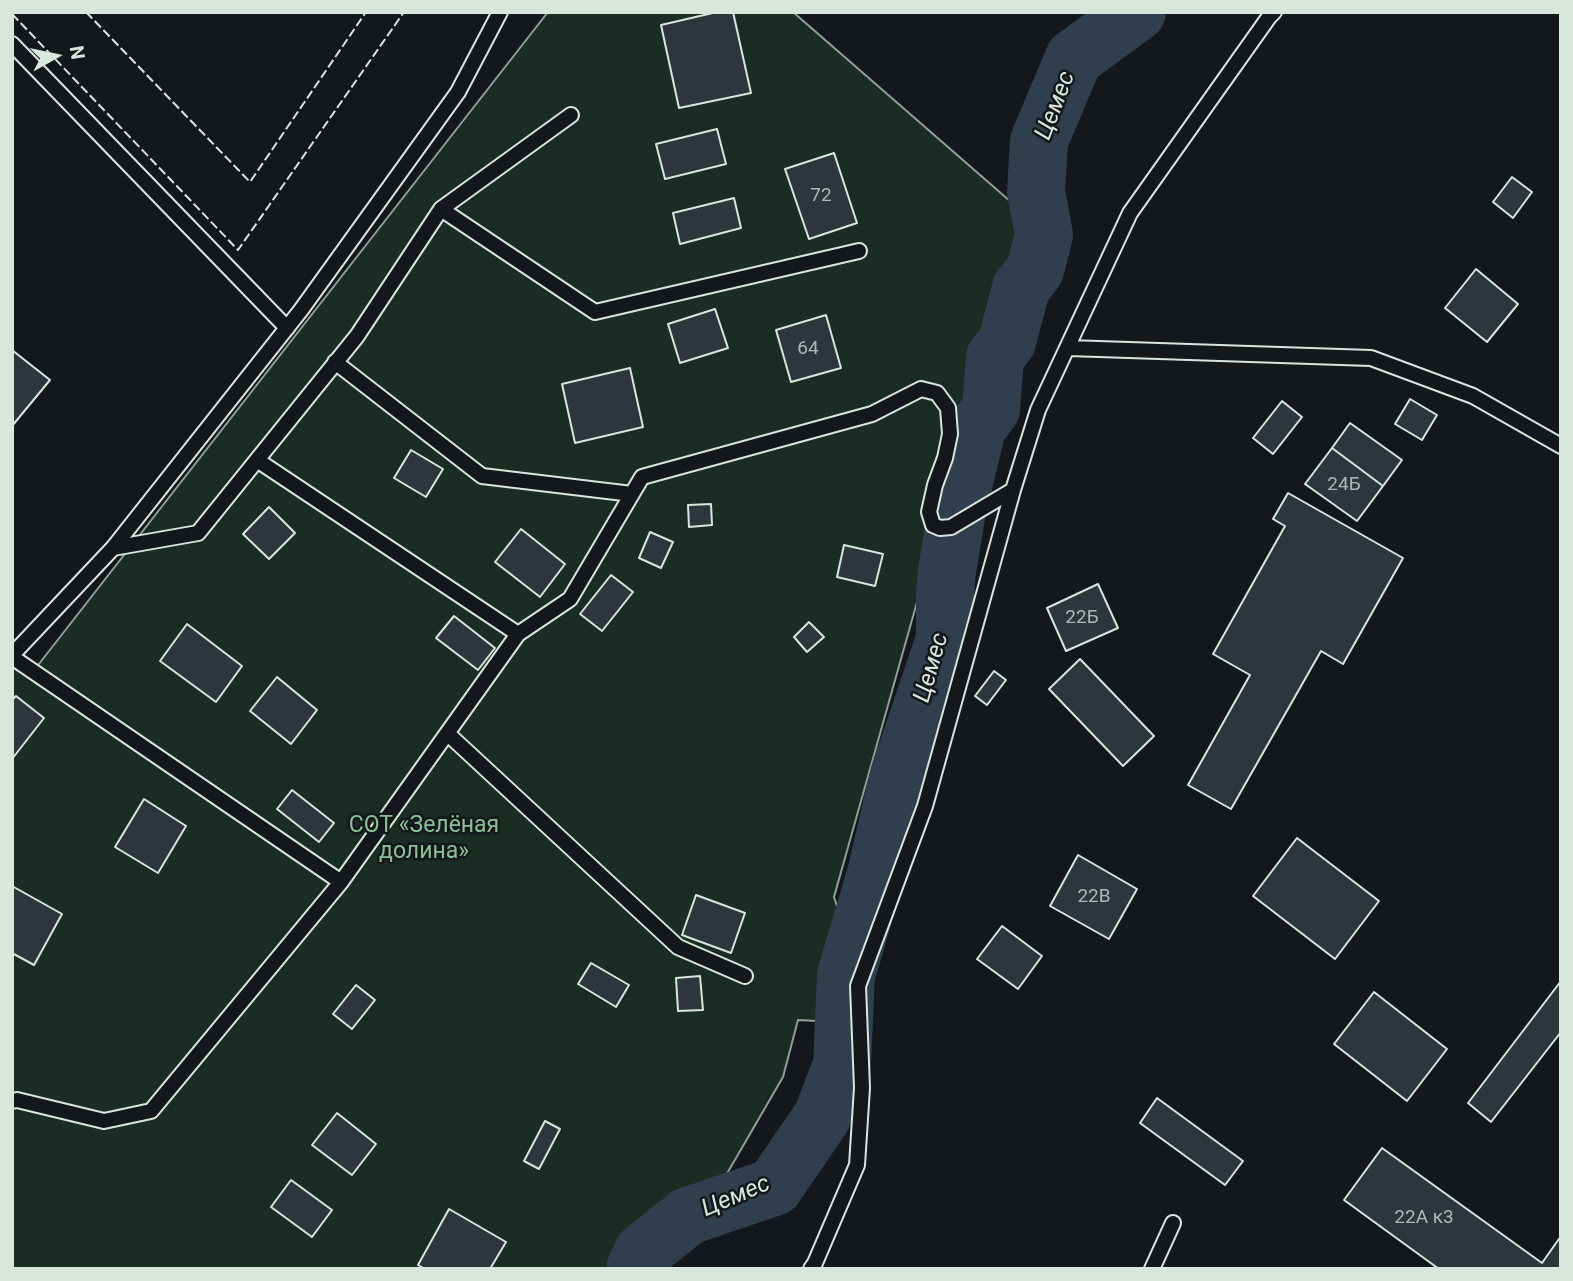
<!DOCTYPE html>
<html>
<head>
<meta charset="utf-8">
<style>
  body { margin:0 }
  #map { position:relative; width:1573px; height:1281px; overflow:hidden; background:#14181c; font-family:Roboto,sans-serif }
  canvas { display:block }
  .frame { position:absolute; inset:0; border:14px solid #d8e6dc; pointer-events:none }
  .north { position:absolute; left:21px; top:21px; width:70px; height:70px; -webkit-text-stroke:5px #14181c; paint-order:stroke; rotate:81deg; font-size:19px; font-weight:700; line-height:28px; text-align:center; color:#d8e6dc }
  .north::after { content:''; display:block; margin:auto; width:24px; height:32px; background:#d8e6dc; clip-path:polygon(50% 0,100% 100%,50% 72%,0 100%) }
</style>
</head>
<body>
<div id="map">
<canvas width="1573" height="1281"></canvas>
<div class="frame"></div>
<div class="north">N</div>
</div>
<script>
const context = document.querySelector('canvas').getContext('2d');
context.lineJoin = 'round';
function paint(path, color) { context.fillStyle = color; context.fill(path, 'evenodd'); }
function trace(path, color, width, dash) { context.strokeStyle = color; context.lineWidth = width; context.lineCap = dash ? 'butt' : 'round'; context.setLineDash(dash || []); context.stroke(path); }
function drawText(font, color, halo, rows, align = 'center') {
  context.font = font + ' Roboto,sans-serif'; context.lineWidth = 5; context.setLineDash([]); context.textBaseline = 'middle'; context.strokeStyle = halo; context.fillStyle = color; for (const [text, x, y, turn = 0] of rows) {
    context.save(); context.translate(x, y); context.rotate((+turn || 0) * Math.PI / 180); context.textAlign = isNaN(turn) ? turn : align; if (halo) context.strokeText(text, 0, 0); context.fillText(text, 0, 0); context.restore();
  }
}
const green = new Path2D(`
  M 548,12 L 793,12 L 1026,215 L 834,897 L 842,921 L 817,1021 L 798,1020 L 783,1077 L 725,1177 L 625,1246 L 615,1269 L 12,1269 L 12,648 L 35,669 Z`);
const river = new Path2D(`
  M 635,1269 L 643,1252 L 688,1216 L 774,1187 L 822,1117 L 842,1065 L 846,975 L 876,874 L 899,775 L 945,639 L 945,594 L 947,571 L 957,511 L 977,428 L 991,409 L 995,357 L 1007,342 L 1021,288 L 1035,270 L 1044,235 L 1036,192 L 1039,141 L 1074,58 L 1137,12`);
const building = new Path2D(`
  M 717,12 L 733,12 L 751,93 L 679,108 L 661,25 Z
  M 717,129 L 726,164 L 665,179 L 656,144 Z
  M 834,153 L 857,223 L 809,239 L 785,169 Z
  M 1512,177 L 1532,192 L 1513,218 L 1493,202 Z
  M 734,198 L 741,228 L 680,244 L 673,213 Z
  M 1476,269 L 1518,304 L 1487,342 L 1445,308 Z
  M 715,309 L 728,348 L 680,363 L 668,324 Z
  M 826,315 L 841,368 L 791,382 L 776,330 Z
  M 12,350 L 50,380 L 12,426 Z
  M 630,368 L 643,427 L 575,443 L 562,384 Z
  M 1410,399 L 1437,415 L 1422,440 L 1395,424 Z
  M 1282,401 L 1302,417 L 1273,454 L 1253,438 Z
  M 1350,423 L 1402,460 L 1383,486 L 1332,448 Z
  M 1332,448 L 1383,486 L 1357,521 L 1305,484 Z
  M 411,450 L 443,469 L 426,497 L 394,478 Z
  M 1288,493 L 1403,558 L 1343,664 L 1321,651 L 1231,809 L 1188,785 L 1250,675 L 1213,654 L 1285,526 L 1273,519 Z
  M 711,504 L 712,525 L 689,527 L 688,505 Z
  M 269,507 L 295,533 L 269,559 L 243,534 Z
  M 521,529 L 565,564 L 540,597 L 495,562 Z
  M 650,532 L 673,542 L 661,568 L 639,558 Z
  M 844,545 L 883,554 L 875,586 L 837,577 Z
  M 611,575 L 633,592 L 602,631 L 580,614 Z
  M 1098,584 L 1118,628 L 1066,651 L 1047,608 Z
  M 454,616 L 495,648 L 478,670 L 436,638 Z
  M 809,622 L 824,637 L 807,652 L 794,637 Z
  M 187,624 L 242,666 L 216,702 L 160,661 Z
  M 1080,659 L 1154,736 L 1123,766 L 1049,689 Z
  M 994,671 L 1006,680 L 987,705 L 975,696 Z
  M 277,677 L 317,710 L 291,744 L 250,711 Z
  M 16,696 L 44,718 L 12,759 L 12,700 Z
  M 292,790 L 334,823 L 319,842 L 277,809 Z
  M 144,799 L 186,826 L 158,873 L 115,847 Z
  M 1297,838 L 1379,901 L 1335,959 L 1253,896 Z
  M 1078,855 L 1137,889 L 1109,939 L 1050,906 Z
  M 12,886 L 62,914 L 34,965 L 12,953 Z
  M 696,895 L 745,913 L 731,953 L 682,935 Z
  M 1002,926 L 1042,956 L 1018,989 L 977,959 Z
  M 591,963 L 629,985 L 616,1007 L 578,984 Z
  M 700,976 L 703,1010 L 678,1011 L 676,978 Z
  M 1561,981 L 1561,1032 L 1491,1122 L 1468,1103 Z
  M 356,985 L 375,1000 L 352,1029 L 333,1014 Z
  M 1374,992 L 1447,1049 L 1407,1101 L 1334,1044 Z
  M 1157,1098 L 1243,1161 L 1225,1185 L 1140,1123 Z
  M 337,1113 L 376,1144 L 352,1175 L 312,1145 Z
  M 545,1121 L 560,1129 L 539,1169 L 524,1161 Z
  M 1382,1148 L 1542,1263 L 1561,1236 L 1561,1269 L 1439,1269 L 1344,1200 Z
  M 291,1180 L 332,1210 L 312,1237 L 271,1207 Z
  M 449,1209 L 506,1242 L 490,1269 L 425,1269 L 418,1265 Z`);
const lane = new Path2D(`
  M 12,44 L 287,328
  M 441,209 L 595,312 L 859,251
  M 1068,348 L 1371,358 L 1473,396 L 1561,446
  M 335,362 L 482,476 L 632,494
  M 257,460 L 518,634
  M 113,548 L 198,533 L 357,336 L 441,209 L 571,115
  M 12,655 L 113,548 L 301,310 L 458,92 L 500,12
  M 12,657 L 341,882
  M 448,734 L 678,947 L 745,976
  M 12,1101 L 17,1100 L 104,1121 L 151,1111 L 341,882 L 518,634 L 570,599 L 642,477 L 872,414 L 921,389 L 937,393 L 948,408 L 950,434 L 945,458 L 935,485 L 929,512 L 933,525 L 940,528 L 951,527 L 1013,490
  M 811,1269 L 815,1263 L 857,1165 L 862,1088 L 858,986 L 925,806 L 1013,490 L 1038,410 L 1130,213 L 1269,17 L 1274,12
  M 1152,1269 L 1173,1223`);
const fence = new Path2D(`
  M 86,12 L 250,182 L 366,12
  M 12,14 L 238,250 L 404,12`);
const numberNames = [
  ["72",821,196],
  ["64",808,349],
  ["24Б",1344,485],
  ["22Б",1082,618],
  ["22В",1094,897],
  ["22А к3",1424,1218]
];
const parkNames = [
  ["СОТ «Зелёная",424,826],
  ["долина»",424,852]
];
const waterNames = [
  ["Цемес",1056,106,-69],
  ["Цемес",932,668,-74],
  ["Цемес",736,1197,-23]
];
paint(green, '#1a2d24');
trace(green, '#939e99', 2);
trace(river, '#2f3f4d', 58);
paint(building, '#2c363c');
trace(building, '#d8e6dc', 2);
trace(lane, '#d8e6dc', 18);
trace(lane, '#14181c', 14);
trace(fence, '#d8e6dc', 2, [9, 3.5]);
drawText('19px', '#adbab4', null, numberNames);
drawText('23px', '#8ac095', '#14181c', parkNames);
drawText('italic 24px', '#d8e6dc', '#14181c', waterNames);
</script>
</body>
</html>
